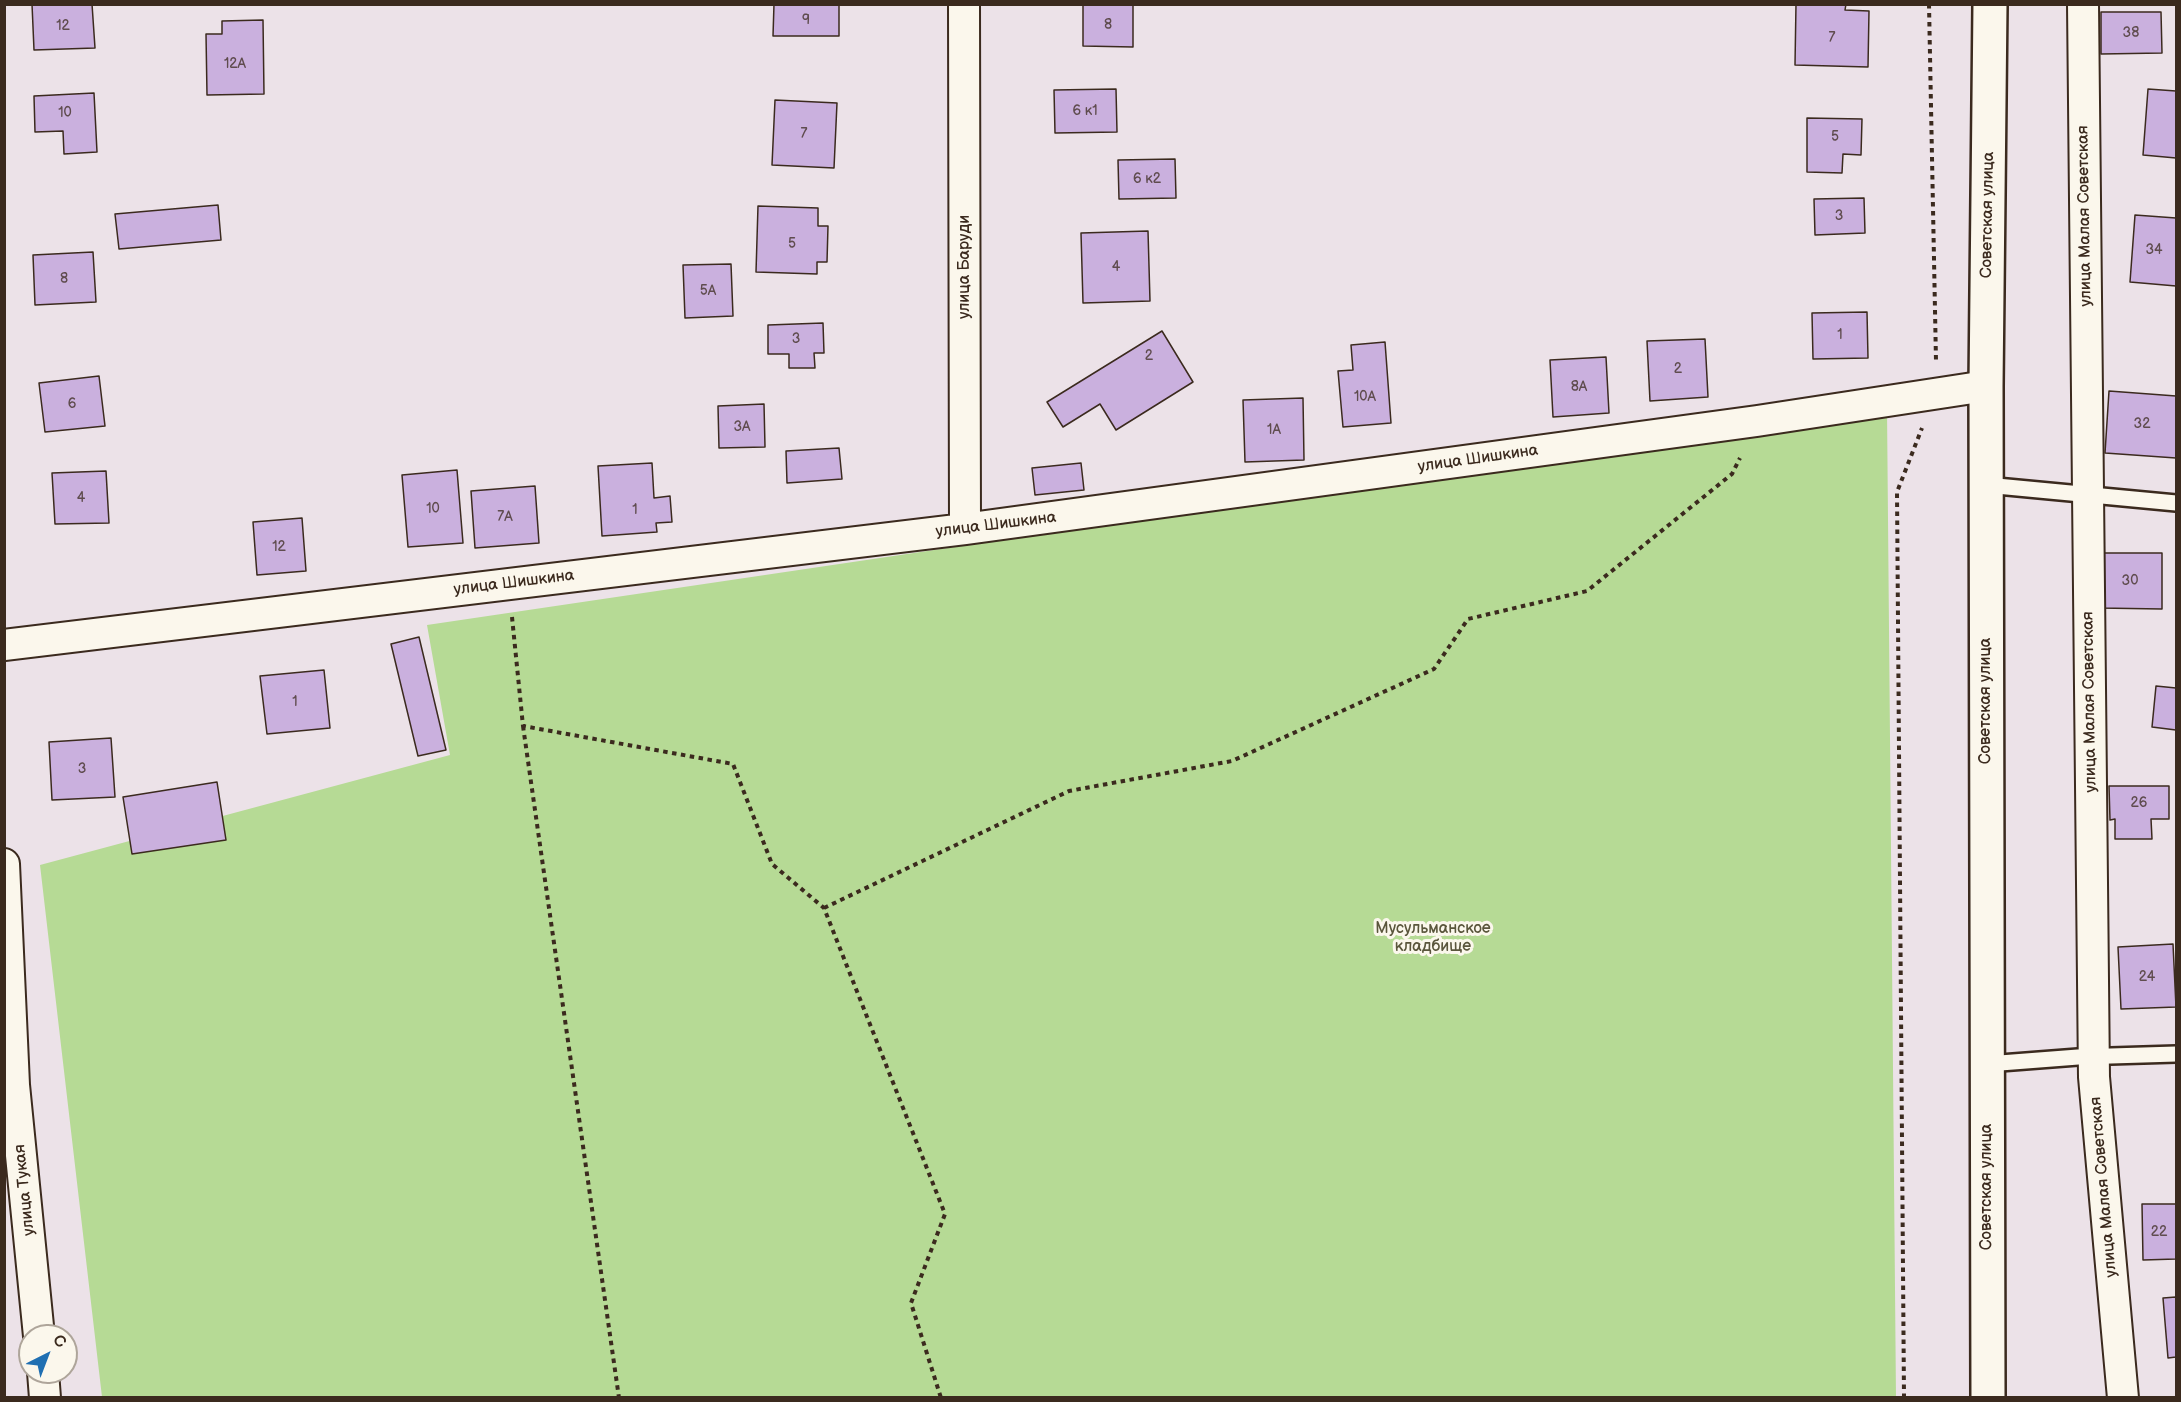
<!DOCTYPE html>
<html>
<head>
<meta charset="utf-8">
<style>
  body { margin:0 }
  #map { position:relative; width:2181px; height:1402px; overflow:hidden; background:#ece2e8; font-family:"Balsamiq Sans",sans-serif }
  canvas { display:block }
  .frame { position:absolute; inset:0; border:6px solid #3b2a1e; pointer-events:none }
  .north { position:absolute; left:18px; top:1324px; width:60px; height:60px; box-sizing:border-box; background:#fbf7ec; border:2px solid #aea59a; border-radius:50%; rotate:42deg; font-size:16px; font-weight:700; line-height:24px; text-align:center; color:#3b2a1e }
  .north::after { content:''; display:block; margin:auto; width:21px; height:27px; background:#1f6fb2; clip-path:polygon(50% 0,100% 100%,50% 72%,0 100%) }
</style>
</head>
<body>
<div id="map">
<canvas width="2181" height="1402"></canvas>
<div class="frame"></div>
<div class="north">С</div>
</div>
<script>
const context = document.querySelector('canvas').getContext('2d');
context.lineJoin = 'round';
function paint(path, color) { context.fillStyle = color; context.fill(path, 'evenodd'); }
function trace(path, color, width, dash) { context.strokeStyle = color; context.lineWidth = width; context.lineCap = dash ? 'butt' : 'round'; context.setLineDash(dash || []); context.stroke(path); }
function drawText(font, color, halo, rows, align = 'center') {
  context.font = font + ' "Balsamiq Sans",sans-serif'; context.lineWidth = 6; context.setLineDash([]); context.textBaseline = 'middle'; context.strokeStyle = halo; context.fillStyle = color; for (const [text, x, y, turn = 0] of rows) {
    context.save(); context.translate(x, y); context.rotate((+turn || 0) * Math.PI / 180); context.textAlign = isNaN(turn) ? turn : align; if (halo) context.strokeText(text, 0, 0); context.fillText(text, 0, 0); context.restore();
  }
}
const green = new Path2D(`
  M 1887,409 L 1896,1397 L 102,1397 L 40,865 L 450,755 L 427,625 Z`);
const building = new Path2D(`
  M 32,4 L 92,4 L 95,48 L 34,50 Z
  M 774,4 L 839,4 L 839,36 L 773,36 Z
  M 1083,4 L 1133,4 L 1133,47 L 1083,46 Z
  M 1796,4 L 1846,4 L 1845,10 L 1869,11 L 1868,67 L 1795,65 Z
  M 2101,12 L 2161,12 L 2162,53 L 2101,54 Z
  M 263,20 L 264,94 L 207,95 L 206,34 L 222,34 L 222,21 Z
  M 1116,89 L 1117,132 L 1055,133 L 1054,90 Z
  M 2148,89 L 2176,91 L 2176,158 L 2143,155 Z
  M 94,93 L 97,152 L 64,154 L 63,131 L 35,132 L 34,96 Z
  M 775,100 L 837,103 L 834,168 L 772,165 Z
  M 1807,118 L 1862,119 L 1861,155 L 1843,154 L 1842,173 L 1807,172 Z
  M 1175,159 L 1176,198 L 1119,199 L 1118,160 Z
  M 1864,198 L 1865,233 L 1815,235 L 1814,199 Z
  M 218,205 L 221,240 L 119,249 L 115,214 Z
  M 758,206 L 818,208 L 818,226 L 828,226 L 827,262 L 817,262 L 817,274 L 756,272 Z
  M 2135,215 L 2176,218 L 2176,286 L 2130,282 Z
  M 1148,231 L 1150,301 L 1083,303 L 1081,233 Z
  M 93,252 L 96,302 L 35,305 L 33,255 Z
  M 731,264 L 733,316 L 685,318 L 683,265 Z
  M 1867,312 L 1868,358 L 1813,359 L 1812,313 Z
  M 823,323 L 824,353 L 814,353 L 815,368 L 789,368 L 789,354 L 768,354 L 768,325 Z
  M 1162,331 L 1193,382 L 1116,430 L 1100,404 L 1063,427 L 1047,402 Z
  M 1705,339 L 1708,397 L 1650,401 L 1647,341 Z
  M 1385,342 L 1391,423 L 1343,427 L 1338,371 L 1353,370 L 1351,345 Z
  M 1606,357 L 1609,413 L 1553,417 L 1550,360 Z
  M 99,376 L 105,426 L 45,432 L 39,383 Z
  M 2109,391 L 2176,396 L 2176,458 L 2105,453 Z
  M 1303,398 L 1304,460 L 1245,462 L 1243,400 Z
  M 764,404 L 765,447 L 719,448 L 718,406 Z
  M 839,448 L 842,479 L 787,483 L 786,451 Z
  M 652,463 L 654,498 L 670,496 L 672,522 L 656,523 L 657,532 L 602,536 L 598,466 Z
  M 1081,463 L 1084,490 L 1035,495 L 1032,468 Z
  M 457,470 L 463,543 L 408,547 L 402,475 Z
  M 106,471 L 109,523 L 55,524 L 52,473 Z
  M 535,486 L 539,543 L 475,548 L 471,491 Z
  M 302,518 L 306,571 L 257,575 L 253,522 Z
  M 2099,553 L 2162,553 L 2162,609 L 2099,608 Z
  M 419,637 L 446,750 L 418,756 L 391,644 Z
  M 324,670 L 330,728 L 267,734 L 260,676 Z
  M 2156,686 L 2176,688 L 2176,730 L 2152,727 Z
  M 111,738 L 115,797 L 52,800 L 49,742 Z
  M 217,782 L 226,840 L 132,854 L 123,797 Z
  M 2109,786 L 2169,786 L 2169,819 L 2151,819 L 2152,839 L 2115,839 L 2115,819 L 2110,820 Z
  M 2173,944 L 2176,1007 L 2121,1009 L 2118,947 Z
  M 2142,1204 L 2176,1204 L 2176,1259 L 2143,1260 Z
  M 2176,1297 L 2176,1357 L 2168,1358 L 2163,1298 Z`);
const path = new Path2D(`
  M 1929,4 L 1936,361
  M 512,617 L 523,726 L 733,764 L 772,864 L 824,908 L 945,1214 L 911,1303 L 941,1398
  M 523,726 L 619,1398
  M 824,908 L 1069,791 L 1232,761 L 1434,669 L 1468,619 L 1587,591 L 1732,474 L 1740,458
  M 1904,1398 L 1897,492 L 1922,428`);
const service = new Path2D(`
  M 1986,485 L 2176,503
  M 1987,1064 L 2078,1057 L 2176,1054`);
const minor = new Path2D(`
  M 964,4 L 965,529
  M 2083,4 L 2094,1077 L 2123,1398
  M 4,645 L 965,529 L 1757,421 L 1986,386
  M 4,864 L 14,1085 L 39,1336
  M 43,1372 L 45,1398`);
const primary = new Path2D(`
  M 1988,1398 L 1986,386 L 1990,4`);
const numberNames = [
  ["9",806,20],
  ["8",1108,25],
  ["12",63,26],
  ["38",2131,33],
  ["7",1832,38],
  ["12А",235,64],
  ["6 к1",1085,111],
  ["10",65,113],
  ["7",804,134],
  ["5",1835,137],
  ["6 к2",1147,179],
  ["3",1839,216],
  ["5",792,244],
  ["34",2154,250],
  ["4",1116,267],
  ["8",64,279],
  ["5А",708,291],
  ["1",1840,335],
  ["3",796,339],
  ["2",1149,356],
  ["2",1678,369],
  ["8А",1579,387],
  ["10А",1365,397],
  ["6",72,404],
  ["32",2142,424],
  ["3А",742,427],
  ["1А",1274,430],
  ["4",81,498],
  ["10",433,509],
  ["1",635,510],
  ["7А",505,517],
  ["12",279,547],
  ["30",2130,581],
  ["1",295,702],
  ["3",82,769],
  ["26",2139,803],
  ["24",2147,977],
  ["22",2159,1232]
];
const streetNames = [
  ["Советская улица",1988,215,-89],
  ["улица Малая Советская",2085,216,-91],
  ["улица Баруди",965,267,-90],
  ["улица Шишкина",1478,459,-8],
  ["улица Шишкина",996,525,-7],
  ["улица Шишкина",514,583,-7],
  ["Советская улица",1986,701,-90],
  ["улица Малая Советская",2090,702,-91],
  ["Советская улица",1987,1187,-90],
  ["улица Малая Советская",2104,1187,-95],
  ["улица Тукая",25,1190,-96]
];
const parkNames = [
  ["Мусульманское",1433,929],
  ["кладбище",1433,947]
];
paint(green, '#b6da95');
paint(building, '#cab0de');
trace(building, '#3b2a1e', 1.5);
trace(service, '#3b2a1e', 20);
trace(minor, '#3b2a1e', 34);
trace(primary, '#3b2a1e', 38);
trace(path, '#3b2a1e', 4, [4.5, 4.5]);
trace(service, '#fbf7ec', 15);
trace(minor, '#fbf7ec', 30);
trace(primary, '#fbf7ec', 33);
drawText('14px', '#5f4c4e', null, numberNames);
drawText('16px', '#3b2a1e', '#fbf7ec', streetNames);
drawText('16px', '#5a563c', '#fbf7ec', parkNames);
</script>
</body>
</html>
